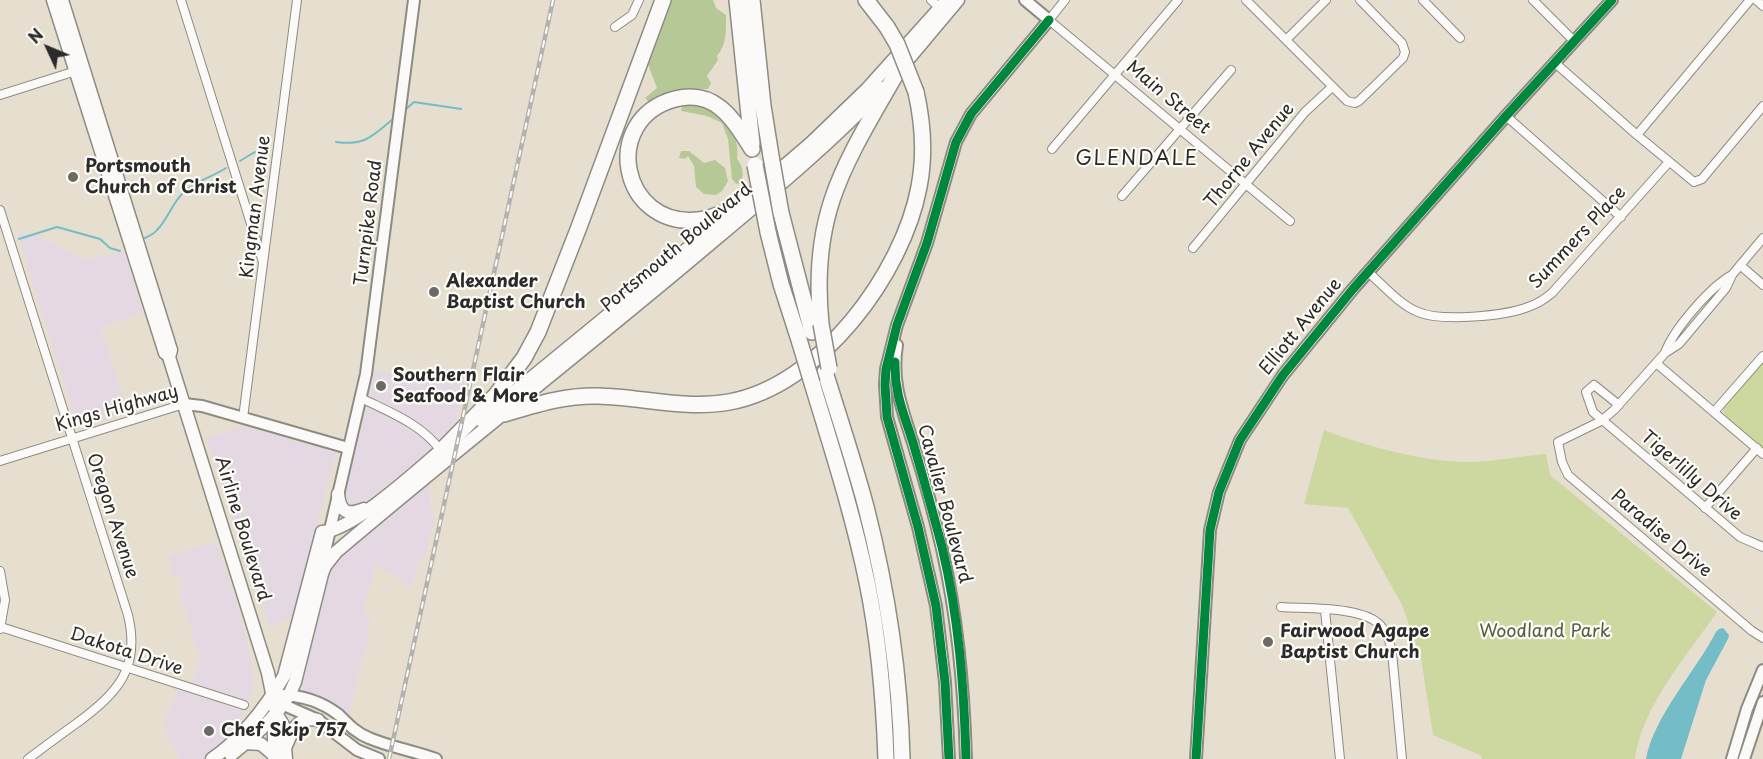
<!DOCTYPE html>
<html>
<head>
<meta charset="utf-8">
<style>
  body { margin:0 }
  #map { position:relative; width:1763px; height:759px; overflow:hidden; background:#e6dfcf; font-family:"Playpen Sans",sans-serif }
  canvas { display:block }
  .north { position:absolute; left:18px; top:18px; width:60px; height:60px; -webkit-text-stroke:4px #fdfcf7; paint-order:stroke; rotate:314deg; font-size:16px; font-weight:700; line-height:24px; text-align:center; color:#2b2b2b }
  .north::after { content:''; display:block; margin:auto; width:21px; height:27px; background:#2b2b2b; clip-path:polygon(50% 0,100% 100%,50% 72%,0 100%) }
</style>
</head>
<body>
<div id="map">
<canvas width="1763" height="759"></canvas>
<div class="north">N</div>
</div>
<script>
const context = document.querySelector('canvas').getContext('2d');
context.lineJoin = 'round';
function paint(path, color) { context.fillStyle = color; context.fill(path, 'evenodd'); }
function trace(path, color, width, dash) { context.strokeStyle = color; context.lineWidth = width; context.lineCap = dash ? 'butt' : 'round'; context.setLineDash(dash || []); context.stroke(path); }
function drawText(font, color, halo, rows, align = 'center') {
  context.font = font + ' "Playpen Sans",sans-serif'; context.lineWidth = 4.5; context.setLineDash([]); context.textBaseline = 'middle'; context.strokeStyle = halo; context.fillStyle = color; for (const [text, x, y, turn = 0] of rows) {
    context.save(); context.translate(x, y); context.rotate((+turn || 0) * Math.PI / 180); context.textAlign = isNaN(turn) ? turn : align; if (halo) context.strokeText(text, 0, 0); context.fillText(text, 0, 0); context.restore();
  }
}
const built = new Path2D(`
  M 29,232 L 88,260 L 124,252 L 143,312 L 101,327 L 128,412 L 78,428 L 18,235 Z
  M 467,368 L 455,430 L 362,506 L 355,509 L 345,505 L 341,495 L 372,370 L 408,377 L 433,369 Z
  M 244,426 L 336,452 L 294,616 L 270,629 L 231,516 L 251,509 L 227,502 L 206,438 Z
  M 430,481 L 430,502 L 435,518 L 426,555 L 419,563 L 411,587 L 377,565 L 374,572 L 363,614 L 371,617 L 366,639 L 369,640 L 366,651 L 364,652 L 349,715 L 330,700 L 303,689 L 301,683 L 331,569 L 338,556 Z
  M 216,541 L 239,610 L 254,673 L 253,690 L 248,701 L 191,684 L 200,661 L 180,591 L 183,581 L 178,576 L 172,575 L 169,556 Z
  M 180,689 L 243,712 L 243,718 L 226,739 L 203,759 L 180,759 L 169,740 L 164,726 L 167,712 Z`);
const green = new Path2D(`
  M 1763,361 L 1763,449 L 1725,417 L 1723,409 Z
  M 1324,430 C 1369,447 1419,461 1468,462 C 1493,462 1520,456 1546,454 L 1550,475 L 1717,612 C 1688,654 1641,708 1635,759 L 1482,759 L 1482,756 L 1433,735 L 1421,658 L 1402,605 L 1348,508 L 1304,504 Z`);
const forest = new Path2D(`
  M 670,0 L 713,0 L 716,8 L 726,15 C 726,30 727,44 717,56 L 718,60 L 707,76 L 711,83 L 708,89 C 680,88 674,89 650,103 L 645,98 L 657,88 L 646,59 Z
  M 683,103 C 712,104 742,127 737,159 C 743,166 744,175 741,183 L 736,184 L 732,179 L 728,139 L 722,123 L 707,116 L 681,111 Z
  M 681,151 L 689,151 L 704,163 L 715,160 L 725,168 L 728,181 L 722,191 L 716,195 L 704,194 L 696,187 L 694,166 L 688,156 L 685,159 L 679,158 Z`);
const water = new Path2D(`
  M 1723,628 L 1729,635 L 1728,639 L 1706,680 L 1681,759 L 1646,759 C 1654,716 1695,672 1716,632 L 1719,629 Z`);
const stream = new Path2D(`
  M 405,110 L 414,102 L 461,109
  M 336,142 C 364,146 372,137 393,119
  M 240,161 L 253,153 L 267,148
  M 145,238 C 149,236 154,234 157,230 C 168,219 172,203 184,192 C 196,181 212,177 226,168
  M 19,239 L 57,227 L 100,239 L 110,248 L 120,251`);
const street = new Path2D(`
  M 181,0 L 263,262
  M 931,0 L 940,8
  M 1065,0 L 1049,20 L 1290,221
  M 1246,0 L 1347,101 L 1355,103 L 1359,101 L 1403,58 L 1405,52 L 1402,43 L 1360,0
  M 1423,0 L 1460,38
  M 1533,0 L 1574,41
  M 1756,0 L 1763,6
  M 615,27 L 632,15 L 639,0
  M 1286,40 L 1326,0
  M 1554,62 L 1637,135 L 1694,182 L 1702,179 L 1763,106
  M 0,95 L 79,70
  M 1506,116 L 1621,217
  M 1637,135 L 1750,0
  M 1052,149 L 1178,0
  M 1122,196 L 1231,70
  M 0,210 L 128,615 C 141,669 117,693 77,723 C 60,735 44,747 28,759
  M 1193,248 L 1305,112 L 1332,87
  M 1740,265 L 1763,285
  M 1368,272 C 1384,286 1399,304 1418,312 C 1441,322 1505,316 1528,307 C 1537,304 1545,299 1552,293 L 1669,162
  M 1732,275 L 1763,238
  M 1665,353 C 1673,330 1710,287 1732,275 L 1726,288 L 1679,344 L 1665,353 L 1614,410 L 1601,421 L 1558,442 L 1562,462 L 1568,475 L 1752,631 L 1763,638
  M 1656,363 L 1763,454
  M 361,398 C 389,412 422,424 441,451
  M 1619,405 L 1594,385 L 1586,392 L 1593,412 L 1740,537 L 1763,547
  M 1714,412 L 1763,356
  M 243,418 L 297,0
  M 0,461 L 184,404
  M 1705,508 L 1757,448
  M 0,571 L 5,600 L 0,629
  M 1281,607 C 1307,609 1364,606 1381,626 C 1388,634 1390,643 1392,652 L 1402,759
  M 1325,610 L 1340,759
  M 1,627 L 244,705`);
const secondary = new Path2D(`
  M 897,345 C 891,382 902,408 913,443 C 924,478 934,514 942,549 C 958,619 964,688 966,759
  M 184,404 L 202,406 L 348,448
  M 322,571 L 326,547 L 366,374 L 414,0
  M 273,695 C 297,694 319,699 339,715 C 348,724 356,733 369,738 C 390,747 414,751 436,759
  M 277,699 L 284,705 L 318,720 L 357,750 L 379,759
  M 949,759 L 945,682 L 936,606 L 918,527 L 887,417 L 885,385 L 886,369 L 897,325 L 927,243 L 956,142 L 971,114 L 1049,20 L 1025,0
  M 1196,759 L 1210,530 L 1219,492 L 1240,440 L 1283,375 L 1353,289 L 1506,116 L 1612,0
  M 1732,759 L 1747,709 L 1763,670
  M 1744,759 L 1763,702`);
const primary = new Path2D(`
  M 53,0 L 165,353
  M 62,0 L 171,350 L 169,357 L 268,673 L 276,713 L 274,731 L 274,759
  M 901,68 L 958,0
  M 480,420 L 652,279 L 811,143 L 867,89 L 947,0
  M 338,494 C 340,512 347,516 364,509
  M 276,713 L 283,725 L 286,759
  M 245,743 L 261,744 L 274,755
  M 286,746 C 292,730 298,716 318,720
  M 231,755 C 256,734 283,713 295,682 L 322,574 L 325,566 L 336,552 C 457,449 583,351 704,249 C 766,197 828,146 883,88
  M 212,759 C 242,738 266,707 284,676 L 322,532 C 353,531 422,466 447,445`);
const highway = new Path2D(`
  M 737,0 L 752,144
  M 752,0 L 763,106 L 771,156
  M 866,0 L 887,27
  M 737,207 C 724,212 712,219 698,220 C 620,228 600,119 675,99 C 716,89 733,119 752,149
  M 781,213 L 812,332
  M 768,232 L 781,284 L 800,343
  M 821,324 C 810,214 844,165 896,74
  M 825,372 C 839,417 854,462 866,507 C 887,589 900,674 902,759
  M 812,383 C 832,449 853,514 867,582 C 879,640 884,700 886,759
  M 504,414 C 535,405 565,395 598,396 C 642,397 685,410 729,402 C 820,386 903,273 919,187 C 925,156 923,123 916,92
  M 441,451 L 496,395 L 524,358 L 538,332 L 579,227 L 663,0`);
const rail = new Path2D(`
  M 389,759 L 553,0`);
const highwayBridge = new Path2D(`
  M 887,27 L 897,44 L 916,92
  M 771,156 L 781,213
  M 755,165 L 768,232
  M 821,324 L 829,368
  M 800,343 L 812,383`);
const cycleway = new Path2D(`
  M 895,362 C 894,394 905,416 914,446 C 924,480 933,513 942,547 C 959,617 964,688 966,759
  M 949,759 L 945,682 L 936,606 L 918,527 L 887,417 L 885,385 L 886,369 L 897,325 L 927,243 L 956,142 L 971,114 L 1049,20
  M 1196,759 L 1210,530 L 1219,492 L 1240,440 L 1283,375 L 1353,289 L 1506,116 L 1612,0`);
const markers = [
  [73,177,6,"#6c6a64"],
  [434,292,6,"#6c6a64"],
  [381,386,6,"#6c6a64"],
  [1268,642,6,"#6c6a64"],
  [209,731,6,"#6c6a64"]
];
const streetNames = [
  ["Main Street",1168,98,40],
  ["Thorne Avenue",1250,156,-51],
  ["Kingman Avenue",256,207,-83],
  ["Turnpike Road",369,223,-83],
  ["Summers Place",1578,238,-47],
  ["Portsmouth Boulevard",677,248,-40],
  ["Elliott Avenue",1301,327,-51],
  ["Kings Highway",117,409,-16],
  ["Tigerlilly Drive",1691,476,41],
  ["Cavalier Boulevard",944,504,75],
  ["Oregon Avenue",112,516,72],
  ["Airline Boulevard",242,529,73],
  ["Paradise Drive",1661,534,40],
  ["Dakota Drive",126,652,18]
];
const poiNames = [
  ["Portsmouth",85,167],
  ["Church of Christ",85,188],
  ["Alexander",446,282],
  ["Baptist Church",446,303],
  ["Southern Flair",393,376],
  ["Seafood & More",393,397],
  ["Fairwood Agape",1280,632],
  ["Baptist Church",1280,653],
  ["Chef Skip 757",221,731]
];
const parkNames = [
  ["Woodland Park",1545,632]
];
const neighbourhoodNames = [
  ["GLENDALE",1137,159]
];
paint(built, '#e4d9e3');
paint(green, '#ccd8a0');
paint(forest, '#b7c897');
paint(water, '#74bdc6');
trace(stream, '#74bdc6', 2);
trace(street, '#8e8b83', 10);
trace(secondary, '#8e8b83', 14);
trace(primary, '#8e8b83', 15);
trace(highway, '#8e8b83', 18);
trace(street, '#fbfaf8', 8);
trace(secondary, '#fbfaf8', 10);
trace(primary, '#fbfaf8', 12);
trace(highway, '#fbfaf8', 15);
trace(rail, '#b3b2b0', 4.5);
trace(rail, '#fdfcf7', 2, [7]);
trace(highwayBridge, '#8e8b83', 18, []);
trace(highwayBridge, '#fbfaf8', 15);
trace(cycleway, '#00873e', 9);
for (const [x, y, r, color] of markers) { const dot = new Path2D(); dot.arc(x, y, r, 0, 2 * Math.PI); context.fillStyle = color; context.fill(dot); trace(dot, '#fdfcf7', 2); }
drawText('18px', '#2b2b2b', '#fdfcf7', streetNames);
drawText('bold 18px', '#2b2b2b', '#fdfcf7', poiNames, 'left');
drawText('18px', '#555d42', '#fdfcf7', parkNames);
context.letterSpacing = '1.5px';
drawText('20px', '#2b2b2b', '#fdfcf7', neighbourhoodNames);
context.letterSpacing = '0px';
</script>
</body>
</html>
